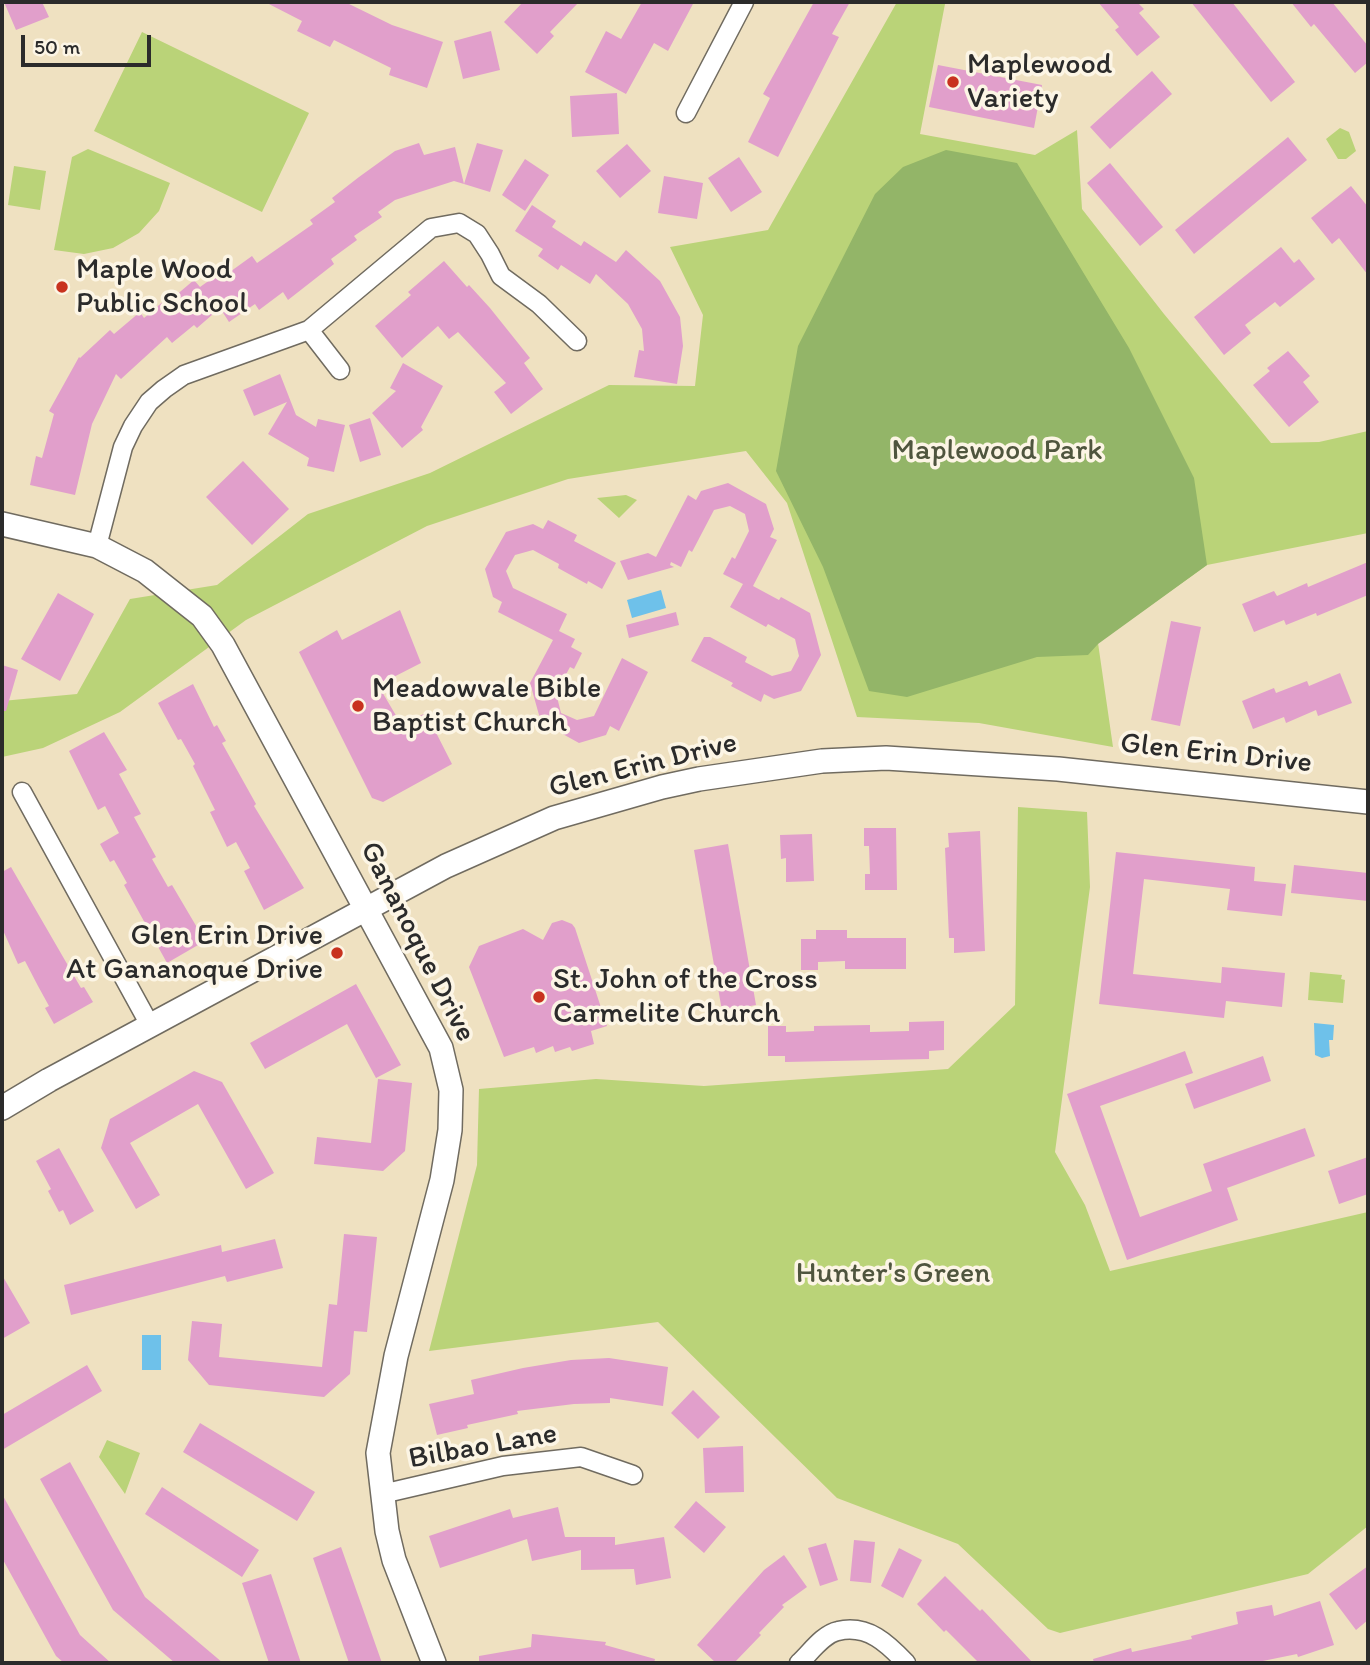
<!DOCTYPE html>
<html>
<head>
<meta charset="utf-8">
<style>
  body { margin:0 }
  #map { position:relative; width:1370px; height:1665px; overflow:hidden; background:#efe1c1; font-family:Itim,sans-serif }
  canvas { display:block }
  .frame { position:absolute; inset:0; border:4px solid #2b2b2b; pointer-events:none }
  .scale { position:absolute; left:21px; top:35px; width:130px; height:32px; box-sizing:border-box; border:4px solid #2b2b2b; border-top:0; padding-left:9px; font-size:21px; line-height:24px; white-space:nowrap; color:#2b2b2b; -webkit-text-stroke:5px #fcf5e5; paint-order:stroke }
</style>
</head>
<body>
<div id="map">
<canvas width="1370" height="1665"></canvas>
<div class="frame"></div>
<div class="scale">50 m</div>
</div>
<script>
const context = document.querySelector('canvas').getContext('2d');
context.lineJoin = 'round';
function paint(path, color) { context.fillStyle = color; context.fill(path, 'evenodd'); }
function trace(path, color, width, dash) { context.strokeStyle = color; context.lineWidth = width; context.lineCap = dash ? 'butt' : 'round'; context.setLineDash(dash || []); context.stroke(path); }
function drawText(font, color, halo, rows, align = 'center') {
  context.font = font + ' Itim,sans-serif'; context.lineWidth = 7; context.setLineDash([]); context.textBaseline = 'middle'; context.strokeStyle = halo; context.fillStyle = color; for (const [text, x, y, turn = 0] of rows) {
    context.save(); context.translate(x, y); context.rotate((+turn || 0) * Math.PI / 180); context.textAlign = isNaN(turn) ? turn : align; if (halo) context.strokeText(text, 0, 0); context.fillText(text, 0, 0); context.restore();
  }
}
const green = new Path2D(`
  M 897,2 L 945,4 L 920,134 L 1035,155 L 1077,130 L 1082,209 L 1164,314 L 1271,443 L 1319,442 L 1368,431 L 1368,533 L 1207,565 L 1098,643 L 1113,747 L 979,723 L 857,717 L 787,503 L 746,451 L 568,479 L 427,526 L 246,620 L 120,712 L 43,748 L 2,757 L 2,701 L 77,694 L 130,599 L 217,585 L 308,514 L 430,473 L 609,385 L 695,386 L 703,315 L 670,247 L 768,230 Z
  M 142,32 L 309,113 L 262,212 L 94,131 Z
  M 1340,128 L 1349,132 L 1356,151 L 1346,159 L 1338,159 L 1326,139 Z
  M 88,149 L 170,183 L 159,211 L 139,233 L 113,248 L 84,254 L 54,250 L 72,157 Z
  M 14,166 L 46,171 L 40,210 L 8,205 Z
  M 626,495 L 637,500 L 619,518 L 597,498 Z
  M 1018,807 L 1087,812 L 1090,887 L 1055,1152 L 1085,1205 L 1110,1271 L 1368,1212 L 1368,1526 L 1308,1574 L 1060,1633 L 1048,1629 L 958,1544 L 837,1498 L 658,1322 L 429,1351 L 477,1165 L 479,1089 L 596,1079 L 704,1086 L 948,1069 L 1015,1005 Z
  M 1310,972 L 1342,975 L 1341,979 L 1345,980 L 1343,1003 L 1308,1000 Z
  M 107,1440 L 140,1453 L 125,1494 L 99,1457 Z`);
const forest = new Path2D(`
  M 946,150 L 1017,163 L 1129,348 L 1194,478 L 1207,565 L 1098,644 L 1088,655 L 1037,657 L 907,697 L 869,691 L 823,567 L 776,471 L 798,346 L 875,194 L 903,167 Z`);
const water = new Path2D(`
  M 661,590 L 666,608 L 632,618 L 627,600 Z
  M 1314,1023 L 1334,1025 L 1333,1040 L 1329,1040 L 1330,1056 L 1322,1058 L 1315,1055 Z
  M 142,1335 L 161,1335 L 161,1370 L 142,1370 Z`);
const building = new Path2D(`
  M 4,2 L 42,2 L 49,17 L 16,30 Z
  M 265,2 L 345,2 L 392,25 L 443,42 L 427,88 L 389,75 L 391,68 L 334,40 L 330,47 L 297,31 L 302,21 Z
  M 523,2 L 579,2 L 550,32 L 554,36 L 537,54 L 504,22 Z
  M 642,2 L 694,2 L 668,51 L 654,43 L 626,94 L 585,72 L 606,31 L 621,39 Z
  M 814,2 L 850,2 L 832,34 L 839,37 L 778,157 L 748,142 L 770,98 L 763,94 Z
  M 1098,2 L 1137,2 L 1144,9 L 1139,13 L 1160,37 L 1137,56 L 1115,30 L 1119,27 Z
  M 1191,2 L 1232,2 L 1295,82 L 1271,102 Z
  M 1291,2 L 1332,2 L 1368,46 L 1368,62 L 1355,73 L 1314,24 L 1311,27 Z
  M 491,31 L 500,70 L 463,79 L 454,41 Z
  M 938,65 L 1042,85 L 1034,128 L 929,107 Z
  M 1152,71 L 1172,94 L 1110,149 L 1090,127 Z
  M 617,93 L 619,134 L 572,137 L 570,96 Z
  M 1288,137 L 1307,160 L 1194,254 L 1175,230 Z
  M 419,143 L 424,155 L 455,147 L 464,184 L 454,181 L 395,200 L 378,212 L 382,217 L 354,236 L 357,240 L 331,259 L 334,264 L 288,300 L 283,292 L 259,310 L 255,304 L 229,322 L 220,308 L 197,328 L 194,325 L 172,343 L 167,337 L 121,379 L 116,374 L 92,424 L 75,495 L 30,485 L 36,456 L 42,458 L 54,414 L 49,411 L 79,357 L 80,358 L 110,330 L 114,334 L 140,312 L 144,318 L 166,299 L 168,302 L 194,280 L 200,287 L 224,270 L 227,274 L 252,256 L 257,263 L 313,224 L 310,220 L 335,202 L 332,198 L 359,177 L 395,151 Z
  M 477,143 L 503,150 L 490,192 L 464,184 Z
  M 627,144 L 651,171 L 620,198 L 596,171 Z
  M 739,157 L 762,192 L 731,212 L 708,178 Z
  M 525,159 L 549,175 L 525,211 L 502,195 Z
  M 1110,163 L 1163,227 L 1140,246 L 1087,183 Z
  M 664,176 L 703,183 L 697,219 L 658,213 Z
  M 1351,186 L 1368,207 L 1368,275 L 1339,238 L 1332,244 L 1311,218 Z
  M 532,205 L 556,221 L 552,227 L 581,246 L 584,241 L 616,262 L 626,250 L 660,281 L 680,317 L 683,346 L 677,384 L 634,377 L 639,350 L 644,351 L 642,329 L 628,304 L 596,274 L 590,284 L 561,265 L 558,270 L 538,256 L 543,249 L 515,231 Z
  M 1281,247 L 1294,263 L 1299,259 L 1315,279 L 1280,307 L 1275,302 L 1245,325 L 1251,333 L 1224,355 L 1194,317 Z
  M 444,261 L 467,287 L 469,285 L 490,308 L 530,358 L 524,363 L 543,389 L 511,414 L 494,392 L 506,383 L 458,332 L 449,339 L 438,326 L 402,358 L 375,326 L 411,295 L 408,292 Z
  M 1288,351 L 1310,376 L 1303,382 L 1319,402 L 1289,427 L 1253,385 L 1270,371 L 1267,368 Z
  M 403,363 L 443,386 L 421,427 L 423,430 L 402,448 L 372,413 L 396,391 L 390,388 Z
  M 280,374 L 296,415 L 316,427 L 318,419 L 345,425 L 334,472 L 307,466 L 309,458 L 268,434 L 287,402 L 254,416 L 243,390 Z
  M 370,418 L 381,455 L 360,462 L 349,425 Z
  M 243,461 L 289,509 L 252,545 L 206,497 Z
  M 728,483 L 766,504 L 774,529 L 770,537 L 777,540 L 753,586 L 779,600 L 781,597 L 810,613 L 821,655 L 801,691 L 774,699 L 764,694 L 761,702 L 731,686 L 733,683 L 691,661 L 704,637 L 710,637 L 747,657 L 745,662 L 772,676 L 791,671 L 799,656 L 795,639 L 768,624 L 766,627 L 730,607 L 743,584 L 723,574 L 732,557 L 735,559 L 749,531 L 745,514 L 730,506 L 714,510 L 692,552 L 689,550 L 681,567 L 671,562 L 670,565 L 674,567 L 628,580 L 620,561 L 648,553 L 656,557 L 688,495 L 696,500 L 701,491 Z
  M 548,520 L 577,535 L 574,541 L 616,563 L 602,589 L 588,581 L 587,584 L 558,568 L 559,564 L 533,550 L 515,555 L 506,571 L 513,588 L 567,614 L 559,631 L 575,639 L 571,647 L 582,653 L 574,669 L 570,667 L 556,693 L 561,713 L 577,720 L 594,716 L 622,658 L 648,672 L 619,731 L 610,726 L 606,735 L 579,743 L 541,722 L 530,683 L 553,640 L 498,612 L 502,602 L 493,597 L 485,569 L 506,532 L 533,524 L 543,529 Z
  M 1368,562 L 1368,595 L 1317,616 L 1316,613 L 1286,625 L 1284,620 L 1254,632 L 1242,604 L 1274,591 L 1277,596 L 1307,583 L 1308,587 Z
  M 58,593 L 94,614 L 60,681 L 21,659 Z
  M 400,610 L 421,663 L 378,685 L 401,724 L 426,713 L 452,764 L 383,802 L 372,798 L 299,652 L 337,630 L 342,640 Z
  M 676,612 L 679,625 L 629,638 L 626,625 Z
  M 1171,621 L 1201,627 L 1180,726 L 1151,720 Z
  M 2,665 L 18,670 L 6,711 L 2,711 Z
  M 1340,673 L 1352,703 L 1318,716 L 1316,710 L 1286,723 L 1284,717 L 1253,729 L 1242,701 L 1274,688 L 1276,693 L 1307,681 L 1309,686 Z
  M 193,684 L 214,727 L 217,725 L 226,741 L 222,743 L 256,804 L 254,806 L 304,888 L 264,910 L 244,871 L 250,868 L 236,842 L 227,847 L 210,812 L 215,810 L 193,766 L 195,764 L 181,739 L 178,740 L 158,703 Z
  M 104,732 L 127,770 L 119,774 L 141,814 L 134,817 L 156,857 L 152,859 L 168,887 L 172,885 L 205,941 L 167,963 L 124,885 L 127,883 L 114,860 L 110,862 L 100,844 L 119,833 L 105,806 L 98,810 L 69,751 Z
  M 864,828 L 896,828 L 897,890 L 865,890 L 865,874 L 870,874 L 869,846 L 864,846 Z
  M 980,831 L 985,951 L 954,953 L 954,938 L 949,938 L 945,848 L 949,847 L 948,833 Z
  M 812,834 L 814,881 L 786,882 L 786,858 L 781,859 L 780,835 Z
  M 728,844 L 756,1005 L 722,1011 L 694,850 Z
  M 1116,852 L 1255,867 L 1254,881 L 1286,884 L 1282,916 L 1227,910 L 1230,889 L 1144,879 L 1133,974 L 1221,983 L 1222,967 L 1285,973 L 1282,1007 L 1226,1001 L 1224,1018 L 1099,1004 Z
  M 1294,865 L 1368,873 L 1368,901 L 1291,893 Z
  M 11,867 L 81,988 L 84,987 L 93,1002 L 54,1024 L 45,1008 L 49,1006 L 38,986 L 25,961 L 18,964 L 2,928 L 2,872 Z
  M 562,920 L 572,924 L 575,928 L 607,1026 L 591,1031 L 594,1044 L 572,1051 L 570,1047 L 555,1052 L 553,1046 L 536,1053 L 534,1047 L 504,1057 L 469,967 L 479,946 L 523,929 L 543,940 L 552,923 Z
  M 816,930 L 847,930 L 847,938 L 906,938 L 906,969 L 845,969 L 845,961 L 818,962 L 818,970 L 801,970 L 801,939 L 816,939 Z
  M 356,984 L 401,1065 L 376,1078 L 347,1024 L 265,1069 L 250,1043 Z
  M 944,1021 L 944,1050 L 929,1051 L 929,1059 L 785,1062 L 785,1056 L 768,1056 L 768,1026 L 786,1026 L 786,1032 L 814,1031 L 814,1026 L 870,1025 L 870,1032 L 909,1031 L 909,1022 Z
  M 1185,1051 L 1193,1073 L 1100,1106 L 1140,1217 L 1212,1191 L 1203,1164 L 1305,1128 L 1315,1156 L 1227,1188 L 1238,1220 L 1127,1260 L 1067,1094 Z
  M 1263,1056 L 1271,1081 L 1194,1109 L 1185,1084 Z
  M 194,1071 L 222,1082 L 274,1173 L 246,1189 L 198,1104 L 130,1143 L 160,1195 L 136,1209 L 101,1148 L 110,1119 Z
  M 378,1079 L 412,1083 L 405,1151 L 383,1171 L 314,1164 L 317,1137 L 371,1143 Z
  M 59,1148 L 94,1211 L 70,1225 L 63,1210 L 59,1212 L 48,1191 L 51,1189 L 36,1161 Z
  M 1368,1157 L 1368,1194 L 1339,1204 L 1328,1171 Z
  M 344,1234 L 377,1237 L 367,1332 L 354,1331 L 350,1374 L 324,1397 L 209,1385 L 188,1360 L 192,1321 L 222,1324 L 219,1357 L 322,1367 L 329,1304 L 337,1305 Z
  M 275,1239 L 283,1268 L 227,1282 L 225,1276 L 71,1315 L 64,1285 L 221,1245 L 222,1252 Z
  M 2,1275 L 30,1323 L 2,1339 Z
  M 609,1358 L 668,1367 L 663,1406 L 610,1398 L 610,1403 L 574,1404 L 517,1411 L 518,1414 L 467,1425 L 468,1428 L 437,1435 L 429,1404 L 474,1394 L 471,1380 L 523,1368 L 571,1360 Z
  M 87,1365 L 102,1391 L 2,1450 L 2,1415 Z
  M 693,1390 L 720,1417 L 698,1439 L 671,1413 Z
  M 200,1423 L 315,1492 L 297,1521 L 183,1452 Z
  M 743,1446 L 744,1492 L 705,1493 L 703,1448 Z
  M 70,1462 L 145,1597 L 223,1663 L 175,1663 L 113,1610 L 40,1479 Z
  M 162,1487 L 259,1550 L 242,1577 L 145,1514 Z
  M 2,1494 L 80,1635 L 111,1663 L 64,1663 L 56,1656 L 2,1558 Z
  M 696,1501 L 726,1527 L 704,1553 L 674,1527 Z
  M 558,1507 L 565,1537 L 615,1537 L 615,1545 L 664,1537 L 671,1578 L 636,1585 L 634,1569 L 581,1570 L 581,1550 L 532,1561 L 527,1539 L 440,1568 L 429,1536 L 510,1509 L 513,1518 Z
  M 854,1540 L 875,1542 L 871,1583 L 850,1581 Z
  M 826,1543 L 838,1580 L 820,1586 L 808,1548 Z
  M 341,1547 L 382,1663 L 349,1663 L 313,1558 Z
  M 899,1548 L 922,1560 L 903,1598 L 881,1586 Z
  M 784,1555 L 807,1587 L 782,1605 L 784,1607 L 759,1633 L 761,1635 L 734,1663 L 716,1663 L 697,1645 L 764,1570 Z
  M 1368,1566 L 1368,1620 L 1356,1630 L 1329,1594 Z
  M 271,1574 L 301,1663 L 269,1663 L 242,1583 Z
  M 945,1576 L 980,1611 L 982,1609 L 1033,1663 L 979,1663 L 946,1630 L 944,1632 L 917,1604 Z
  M 1320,1601 L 1334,1645 L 1298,1657 L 1297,1654 L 1253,1663 L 1094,1663 L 1093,1659 L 1131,1648 L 1132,1652 L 1192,1639 L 1191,1636 L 1238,1624 L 1236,1612 L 1272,1605 L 1274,1616 Z
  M 532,1634 L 606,1642 L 605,1645 L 655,1659 L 654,1663 L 479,1663 L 479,1656 L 531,1647 Z`);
const minor = new Path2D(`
  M 686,113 L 744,2
  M 309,330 L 340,370
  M 97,546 L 123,447 L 133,426 L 149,402 L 164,389 L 184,375 L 309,330 L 431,228 L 459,223 L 477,234 L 490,254 L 501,276 L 539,304 L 577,341
  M 22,792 L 151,1027
  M 382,1494 L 503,1466 L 581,1457 L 633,1475
  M 799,1663 C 810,1653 823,1634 838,1631 C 868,1624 888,1644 906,1663`);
const tertiary = new Path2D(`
  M 2,524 L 97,546 L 145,571 L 202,616 L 223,645 L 441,1048 L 451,1090 L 450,1130 L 442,1180 L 396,1356 L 378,1453 L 387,1531 L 394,1560 L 434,1663
  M 2,1108 L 49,1080 L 446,866 L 554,818 L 662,787 L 699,779 L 822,761 L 886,758 L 1058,769 L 1368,802`);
const markers = [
  [953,82,7,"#c8321e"],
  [62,287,7,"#c8321e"],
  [358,706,7,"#c8321e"],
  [337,953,7,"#c8321e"],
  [539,997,7,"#c8321e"]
];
const poiNames = [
  ["Maplewood",967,65],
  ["Variety",967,99],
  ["Maple Wood",76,270],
  ["Public School",76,304],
  ["Meadowvale Bible",372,689],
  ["Baptist Church",372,723],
  ["Glen Erin Drive",323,936,"right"],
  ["At Gananoque Drive",323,970,"right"],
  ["St. John of the Cross",553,980],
  ["Carmelite Church",553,1014]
];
const parkNames = [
  ["Maplewood Park",997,451],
  ["Hunter's Green",893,1274]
];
const streetNames = [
  ["Glen Erin Drive",1216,754,6],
  ["Glen Erin Drive",643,766,-14],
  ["Gananoque Drive",417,942,63],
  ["Bilbao Lane",483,1447,-10]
];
paint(green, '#bad378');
paint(forest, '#93b568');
paint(water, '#6ec1ea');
paint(building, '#e19fcb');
trace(minor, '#706b60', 21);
trace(tertiary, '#706b60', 26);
trace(minor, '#fff', 18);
trace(tertiary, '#fff', 23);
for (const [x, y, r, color] of markers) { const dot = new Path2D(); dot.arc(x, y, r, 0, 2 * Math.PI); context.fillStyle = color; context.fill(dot); trace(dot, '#fcf5e5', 2.5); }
drawText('30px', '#2b2b2b', '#fcf5e5', poiNames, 'left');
drawText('30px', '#4f553e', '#fcf5e5', parkNames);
drawText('30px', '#2b2b2b', '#fcf5e5', streetNames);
</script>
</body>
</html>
